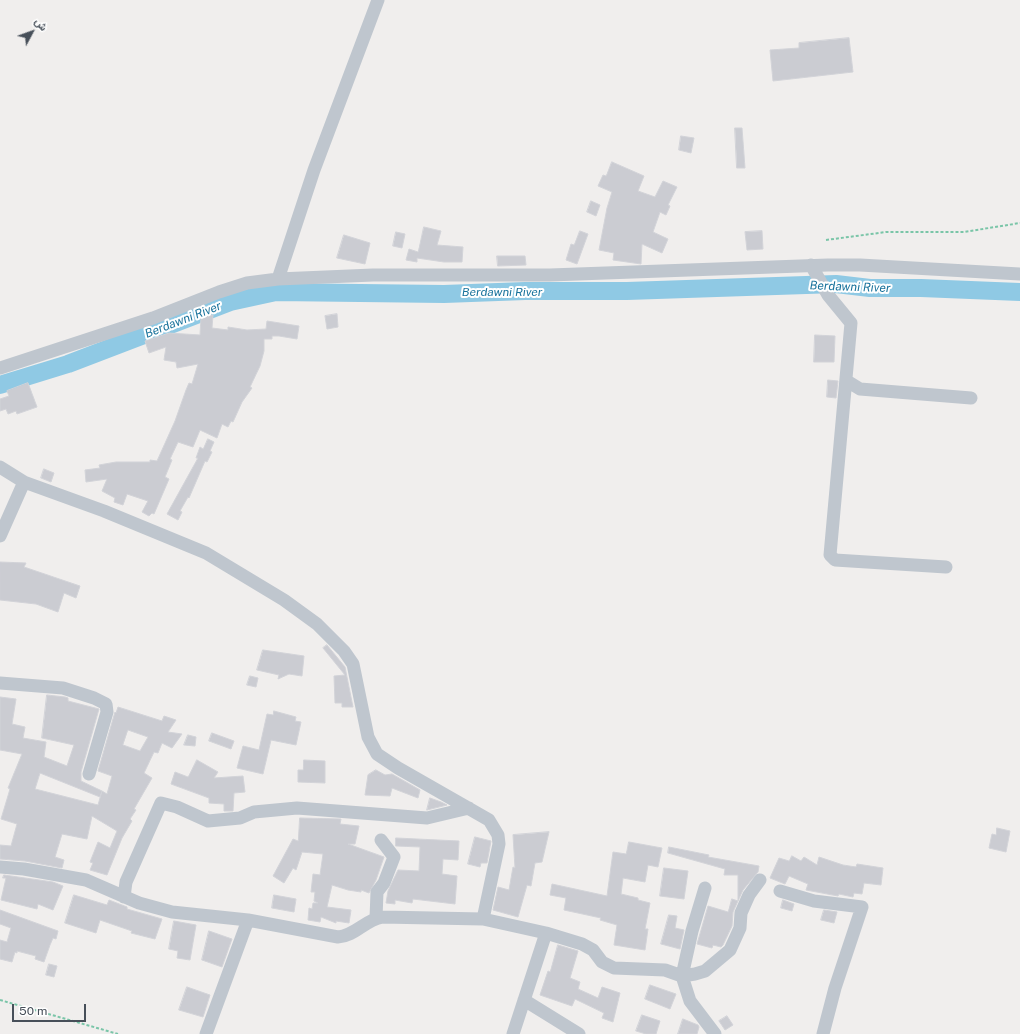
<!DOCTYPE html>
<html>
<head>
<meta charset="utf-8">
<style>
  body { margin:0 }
  #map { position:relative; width:1020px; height:1034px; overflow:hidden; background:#f0eeed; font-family:"Public Sans",Vazirmatn,sans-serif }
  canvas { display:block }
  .north { position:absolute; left:12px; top:12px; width:40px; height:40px; -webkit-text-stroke:3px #fff; paint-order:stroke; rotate:49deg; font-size:11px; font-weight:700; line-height:16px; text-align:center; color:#474f59 }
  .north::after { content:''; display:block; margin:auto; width:14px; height:18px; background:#474f59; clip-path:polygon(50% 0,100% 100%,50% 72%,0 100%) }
  .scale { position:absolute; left:12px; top:1004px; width:74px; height:18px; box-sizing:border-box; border:2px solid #474f59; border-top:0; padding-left:5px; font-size:12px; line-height:14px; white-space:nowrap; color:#474f59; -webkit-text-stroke:3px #fff; paint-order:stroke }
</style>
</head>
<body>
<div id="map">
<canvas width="1020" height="1034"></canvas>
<div class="north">ش</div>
<div class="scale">50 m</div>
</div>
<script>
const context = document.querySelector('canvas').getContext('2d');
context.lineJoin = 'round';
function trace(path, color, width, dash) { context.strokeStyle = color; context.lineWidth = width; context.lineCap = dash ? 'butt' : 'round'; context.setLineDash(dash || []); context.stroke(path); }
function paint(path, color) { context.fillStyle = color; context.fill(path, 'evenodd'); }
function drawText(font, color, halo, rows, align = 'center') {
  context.font = font + ' "Public Sans",sans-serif'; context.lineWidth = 4; context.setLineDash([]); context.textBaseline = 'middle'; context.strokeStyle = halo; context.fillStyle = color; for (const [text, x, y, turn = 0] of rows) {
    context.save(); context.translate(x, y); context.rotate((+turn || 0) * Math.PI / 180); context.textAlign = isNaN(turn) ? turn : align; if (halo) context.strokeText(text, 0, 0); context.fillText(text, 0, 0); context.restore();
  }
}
const river = new Path2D(`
  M 0,385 L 68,364 L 230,302 L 276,292 L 444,294 L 525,291 L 627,291 L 836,284 L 870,288 L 921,288 L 1020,292`);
const building = new Path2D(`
  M 849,38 L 853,72 L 773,81 L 770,50 L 799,48 L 799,43 Z
  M 735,128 L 742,128 L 745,168 L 737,168 Z
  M 681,136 L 694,138 L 691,153 L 679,150 Z
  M 612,162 L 644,176 L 638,191 L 655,197 L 663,181 L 677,187 L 668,205 L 670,206 L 666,215 L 660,212 L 653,232 L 668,239 L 662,253 L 642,244 L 641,264 L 613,260 L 614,253 L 599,250 L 607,208 L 612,192 L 598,186 L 603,175 L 606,176 Z
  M 591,201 L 600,205 L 596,216 L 587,212 Z
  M 424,227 L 441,231 L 437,245 L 463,247 L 462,262 L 444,262 L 417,258 L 417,262 L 406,260 L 409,249 L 418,252 Z
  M 580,231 L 588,234 L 577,264 L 566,260 L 571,244 L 574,245 Z
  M 762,231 L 763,249 L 747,250 L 745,232 Z
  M 396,232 L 405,234 L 402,248 L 393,246 Z
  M 344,235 L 370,243 L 365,264 L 337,258 Z
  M 497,256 L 525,256 L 526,265 L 498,266 Z
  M 337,314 L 338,327 L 327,329 L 325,316 Z
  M 204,315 L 213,315 L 212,328 L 228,330 L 228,327 L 247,330 L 266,329 L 267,321 L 299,326 L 297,339 L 279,336 L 272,336 L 272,339 L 264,339 L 264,351 L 260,366 L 250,387 L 252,388 L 242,402 L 233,422 L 231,421 L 228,427 L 222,424 L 217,438 L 200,430 L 193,447 L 178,442 L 170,459 L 172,460 L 165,477 L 169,479 L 154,514 L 152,513 L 149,516 L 142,512 L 148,501 L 127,494 L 123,505 L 114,502 L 115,498 L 102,491 L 107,479 L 86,482 L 85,470 L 100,468 L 99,465 L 116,462 L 150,462 L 150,460 L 157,461 L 175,421 L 186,390 L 189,383 L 192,384 L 198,364 L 177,368 L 176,362 L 164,360 L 166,347 L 149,353 L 145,341 L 169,333 L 200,335 L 201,317 L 204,317 Z
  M 815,335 L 835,336 L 834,362 L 814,362 Z
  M 828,380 L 838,381 L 836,398 L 827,397 Z
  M 28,383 L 37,407 L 17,414 L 16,411 L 8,414 L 6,409 L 0,411 L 0,399 L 9,396 L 7,391 Z
  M 208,439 L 214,442 L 210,451 L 212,452 L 207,462 L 205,461 L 189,498 L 188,497 L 180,511 L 182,512 L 178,520 L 167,514 L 198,458 L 196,458 L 200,447 L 203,449 Z
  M 44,469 L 54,473 L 51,482 L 41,478 Z
  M 0,562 L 26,563 L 24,567 L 80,586 L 76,598 L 64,593 L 58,612 L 36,604 L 0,600 Z
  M 327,645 L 345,667 L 353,707 L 342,707 L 342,703 L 335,703 L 334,676 L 345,675 L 323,648 Z
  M 263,650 L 304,656 L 302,676 L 289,674 L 278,679 L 279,675 L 257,670 Z
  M 250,676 L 258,678 L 256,687 L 247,685 Z
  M 47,695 L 65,697 L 68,698 L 68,701 L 99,709 L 81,772 L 81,781 L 102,791 L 100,797 L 40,773 L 35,789 L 98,805 L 102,791 L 107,794 L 112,776 L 98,771 L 115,712 L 116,713 L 118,707 L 162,721 L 164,716 L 176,720 L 168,732 L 182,734 L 172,748 L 162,743 L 158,753 L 154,752 L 144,773 L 152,778 L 134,809 L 136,810 L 130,819 L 132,821 L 122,838 L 107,875 L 90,870 L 93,863 L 90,862 L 98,842 L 110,848 L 117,831 L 92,816 L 87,839 L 62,834 L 55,857 L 64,860 L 62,868 L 25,861 L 0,859 L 0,845 L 11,846 L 17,824 L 1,819 L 10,789 L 8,788 L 22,754 L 0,750 L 0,697 L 16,699 L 12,724 L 25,727 L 23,738 L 46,742 L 44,757 L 67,766 L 74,745 L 42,738 ZM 128,730 L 148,737 L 140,751 L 123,745 Z
  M 274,711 L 296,717 L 295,721 L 301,722 L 296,745 L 271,740 L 263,774 L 237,768 L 243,746 L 259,750 L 267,714 L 273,715 Z
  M 212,733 L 234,741 L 231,749 L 209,741 Z
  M 188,735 L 196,737 L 195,746 L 184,745 Z
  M 197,760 L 218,772 L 214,778 L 243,776 L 245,792 L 234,793 L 233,811 L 224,811 L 224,804 L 209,803 L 209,798 L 171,784 L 175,772 L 188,777 Z
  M 304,760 L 325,761 L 325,783 L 298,782 L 298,770 L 303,770 Z
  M 376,770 L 385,775 L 392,774 L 420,790 L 418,798 L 392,788 L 390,796 L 365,795 L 368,775 Z
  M 430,798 L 441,802 L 447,805 L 427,810 Z
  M 300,818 L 341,819 L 340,824 L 359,826 L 355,844 L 348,844 L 384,857 L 376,880 L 369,893 L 361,890 L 361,892 L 348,890 L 332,885 L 327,907 L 351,910 L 349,923 L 336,921 L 336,923 L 321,917 L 320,922 L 308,920 L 309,908 L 312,909 L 313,903 L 318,903 L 314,901 L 315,892 L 311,892 L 313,874 L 320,875 L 323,854 L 302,852 L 296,870 L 293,868 L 284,883 L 273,876 L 293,839 L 298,841 Z
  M 997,828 L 1010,831 L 1006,852 L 989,848 L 992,834 L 996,835 Z
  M 549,832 L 542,862 L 535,863 L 531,886 L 527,885 L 518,917 L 493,910 L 498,887 L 509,890 L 513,867 L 515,868 L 513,835 Z
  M 475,837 L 491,841 L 487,863 L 481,863 L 480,867 L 468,864 Z
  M 396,838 L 459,841 L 458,860 L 443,859 L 442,874 L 457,876 L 455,904 L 413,899 L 412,903 L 395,900 L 395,904 L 386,903 L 388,891 L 398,870 L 419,871 L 420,847 L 396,846 Z
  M 629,842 L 662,848 L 658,867 L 648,865 L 645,882 L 623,878 L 621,894 L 638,898 L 638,900 L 650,903 L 645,929 L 648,929 L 645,950 L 614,945 L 617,925 L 600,920 L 601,918 L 564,910 L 566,898 L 550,895 L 552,884 L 607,896 L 613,852 L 626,854 Z
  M 669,847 L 709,855 L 708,857 L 759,866 L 758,872 L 743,890 L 738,901 L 738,875 L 724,875 L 725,869 L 668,853 Z
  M 792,856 L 801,861 L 804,857 L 817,865 L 819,857 L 843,865 L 856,867 L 857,864 L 883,868 L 881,885 L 864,883 L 862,894 L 854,893 L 853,897 L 839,894 L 838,896 L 806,890 L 808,884 L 789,876 L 785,884 L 770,878 L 779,858 L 789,861 Z
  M 664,868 L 688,871 L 684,899 L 660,896 Z
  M 4,875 L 53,882 L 63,886 L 53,910 L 38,904 L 37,909 L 1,900 L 6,878 L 3,878 Z
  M 74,895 L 107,905 L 109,900 L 127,907 L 127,909 L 162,919 L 155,939 L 131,933 L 132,931 L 100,920 L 96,933 L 65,923 Z
  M 274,895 L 296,899 L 294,912 L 272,908 Z
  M 732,899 L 738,901 L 733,912 L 732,926 L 723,945 L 721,947 L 713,945 L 712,948 L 697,944 L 708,906 L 728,912 Z
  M 783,900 L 794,904 L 792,911 L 781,908 Z
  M 0,910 L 58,931 L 56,939 L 53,938 L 50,945 L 44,962 L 35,959 L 36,956 L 17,951 L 17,953 L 15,952 L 12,962 L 0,959 L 0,940 L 7,942 L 11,928 L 0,924 Z
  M 824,910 L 837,912 L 834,923 L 821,920 Z
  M 669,915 L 677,916 L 675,928 L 684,930 L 680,949 L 661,944 Z
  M 174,921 L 196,925 L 190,960 L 177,958 L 178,951 L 169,949 Z
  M 209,931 L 232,939 L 222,967 L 202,960 Z
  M 558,945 L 578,951 L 570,978 L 580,982 L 578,989 L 598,998 L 602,987 L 620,993 L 613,1022 L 602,1018 L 604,1013 L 575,999 L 572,1006 L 540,995 L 548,971 L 550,972 Z
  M 49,964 L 57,966 L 54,977 L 46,975 Z
  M 650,985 L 676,994 L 670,1009 L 645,999 Z
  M 187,987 L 210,995 L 203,1017 L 179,1010 Z
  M 642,1015 L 660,1021 L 656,1034 L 646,1034 L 636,1031 Z
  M 727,1016 L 733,1025 L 725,1030 L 719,1021 Z
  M 683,1019 L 698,1025 L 699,1027 L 697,1034 L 678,1034 Z`);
const path = new Path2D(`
  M 826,240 L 886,232 L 964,232 L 1020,223
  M 0,1000 L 118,1034`);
const minor = new Path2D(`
  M 811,265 L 828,295 L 851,323 L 830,555 L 835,560 L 946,567
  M 278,279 L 314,170 L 378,0
  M 0,368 L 153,318 L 219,292 L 247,283 L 278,279 L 373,275 L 550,275 L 828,265 L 860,265 L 1020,274
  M 847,381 L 860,389 L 971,398
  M 0,467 L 24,482 L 104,511 L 206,553 L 284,600 L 317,624 L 344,651 L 353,664 L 368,737 L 377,754 L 398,768 L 489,820 L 498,835 L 499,844 L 483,919
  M 0,536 L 24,482
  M 0,683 L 63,688 L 94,698 L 106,704 L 107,712 L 89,774
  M 0,867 L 24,869 L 86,880 L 139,903 L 172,912 L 248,920 L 338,937 C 355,936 365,920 382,917 L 483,919 L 546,933 L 582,944 L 593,950 L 602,962 L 614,968 L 665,970 L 682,976 L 695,974 L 705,971 L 730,950 L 740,928 L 741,913 L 749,895 L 760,880
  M 705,888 L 692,931 L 682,976 L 690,1001 L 715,1034
  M 780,891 L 814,901 L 862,907 L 835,988 L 823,1034
  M 124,897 L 126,882 L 161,803 L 177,807 L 208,821 L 240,818 L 254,812 L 297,808 L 427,818 L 469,808
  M 376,918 L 377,892 L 384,883 L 394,857 L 381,840
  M 524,1000 L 579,1034
  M 206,1034 L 248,920
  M 513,1034 L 546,933`);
const waterNames = [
  ["Berdawni River",850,287,2],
  ["Berdawni River",502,292],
  ["Berdawni River",183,320,-21]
];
trace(river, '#8fc9e4', 18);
paint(building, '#cbccd2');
trace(building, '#d2d3d8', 1);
trace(path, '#7ac5a8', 2, [3, 2]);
trace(minor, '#bfc6ce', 13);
drawText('italic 12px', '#18729b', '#fff', waterNames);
</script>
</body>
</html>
